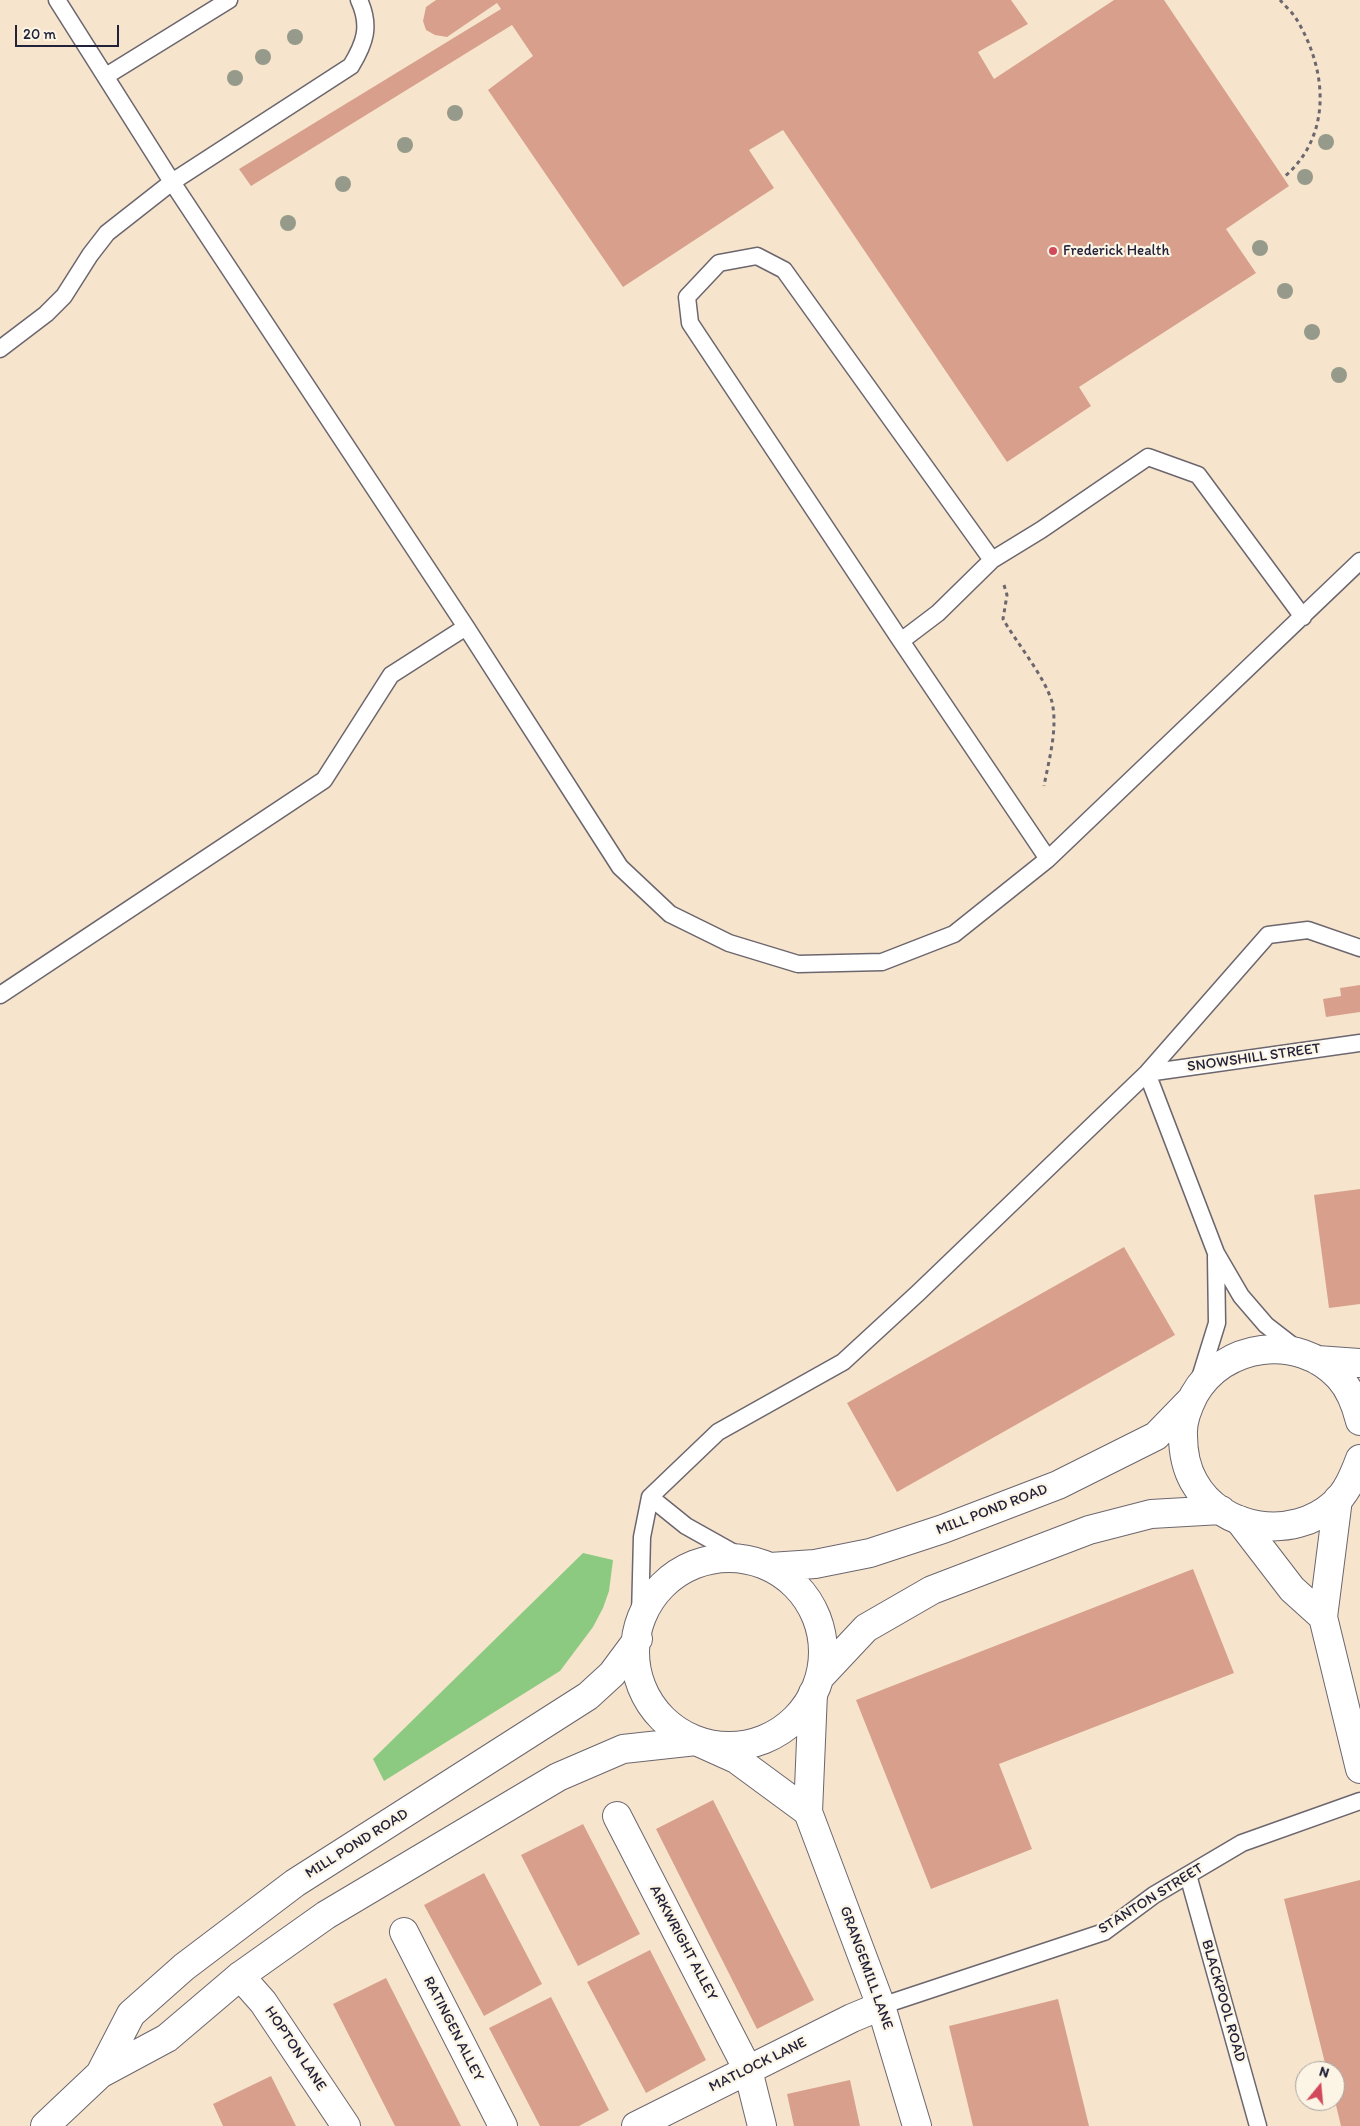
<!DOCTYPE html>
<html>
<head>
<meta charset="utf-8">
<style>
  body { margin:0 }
  #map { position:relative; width:1360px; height:2126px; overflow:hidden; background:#f6e5cc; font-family:Itim,sans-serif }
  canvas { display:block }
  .north { position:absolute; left:1295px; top:2061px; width:50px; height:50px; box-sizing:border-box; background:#fcf5e5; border:1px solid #a5a1a1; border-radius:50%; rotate:17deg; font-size:14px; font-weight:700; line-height:20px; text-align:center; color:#22223b }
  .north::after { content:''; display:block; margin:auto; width:18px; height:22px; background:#d1495b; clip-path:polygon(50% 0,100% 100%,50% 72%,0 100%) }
  .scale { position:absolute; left:15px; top:25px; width:104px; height:22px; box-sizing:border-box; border:2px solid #22223b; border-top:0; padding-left:6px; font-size:15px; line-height:18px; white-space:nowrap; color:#22223b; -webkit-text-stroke:4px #fcf5e5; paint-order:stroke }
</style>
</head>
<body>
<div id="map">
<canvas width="1360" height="2126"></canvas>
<div class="north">N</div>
<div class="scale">20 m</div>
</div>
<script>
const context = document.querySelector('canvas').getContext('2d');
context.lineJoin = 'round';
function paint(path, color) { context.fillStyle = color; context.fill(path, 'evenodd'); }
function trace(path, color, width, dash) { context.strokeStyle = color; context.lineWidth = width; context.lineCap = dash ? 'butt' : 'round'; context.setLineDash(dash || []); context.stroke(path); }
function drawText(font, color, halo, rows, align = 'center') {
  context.font = font + ' Itim,sans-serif'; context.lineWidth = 4.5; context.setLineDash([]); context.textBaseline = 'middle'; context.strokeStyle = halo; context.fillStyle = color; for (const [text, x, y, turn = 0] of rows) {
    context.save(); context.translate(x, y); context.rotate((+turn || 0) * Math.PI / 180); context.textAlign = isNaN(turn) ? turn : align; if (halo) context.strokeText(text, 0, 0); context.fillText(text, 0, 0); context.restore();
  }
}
const green = new Path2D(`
  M 583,1553 L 613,1560 L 609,1591 L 603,1608 L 593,1627 L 560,1671 L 384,1781 L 373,1759 Z`);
const building = new Path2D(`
  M 436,0 L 1011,0 L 1028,24 L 978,52 L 994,79 L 1114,0 L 1164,0 L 1289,186 L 1226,229 L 1256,273 L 1079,387 L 1091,406 L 1007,462 L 783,130 L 749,150 L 774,188 L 623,287 L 488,90 L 533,56 L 512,25 L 251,186 L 239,169 L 501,9 L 497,3 L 447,37 L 435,35 L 426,30 L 423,21 L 426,7 Z
  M 1360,985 L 1360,1012 L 1326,1017 L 1323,999 L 1341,996 L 1340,988 Z
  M 1360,1189 L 1360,1304 L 1329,1308 L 1314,1195 Z
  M 1124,1247 L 1175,1335 L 897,1492 L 847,1403 Z
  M 1193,1569 L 1234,1673 L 999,1764 L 1032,1849 L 931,1889 L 856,1700 Z
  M 713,1800 L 814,2000 L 757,2029 L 656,1829 Z
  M 583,1824 L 640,1934 L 578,1966 L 521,1855 Z
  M 484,1873 L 542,1984 L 484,2016 L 424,1905 Z
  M 1360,1880 L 1360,2126 L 1341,2126 L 1335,2101 L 1335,2071 L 1327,2071 L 1284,1899 Z
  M 650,1950 L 706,2060 L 646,2093 L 587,1982 Z
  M 386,1978 L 461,2126 L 395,2126 L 333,2004 Z
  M 551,1997 L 609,2110 L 579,2126 L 540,2126 L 489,2028 Z
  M 1058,1999 L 1089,2126 L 973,2126 L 949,2026 Z
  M 271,2076 L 296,2126 L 223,2126 L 213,2104 Z
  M 850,2080 L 860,2126 L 794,2126 L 787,2094 Z`);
const path = new Path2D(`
  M 1280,0 C 1285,6 1293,13 1297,20 C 1328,72 1332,137 1283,178
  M 1004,585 L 1007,595 L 1003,619 C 1016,642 1045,677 1052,702 C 1058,729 1049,759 1044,786`);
const lane = new Path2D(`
  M 57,0 L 172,182 L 466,627 L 620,867 L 670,914 L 729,943 L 798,964 L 882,962 L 954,934 L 1048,859 L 1360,561
  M 106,76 L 229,0
  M 0,349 L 46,314 L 64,296 L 90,255 L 107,233 L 172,182 L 351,66 C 365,43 371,26 359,0
  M 992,560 L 1041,530 L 1148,457 L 1198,475 L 1303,617
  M 901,641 L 690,323 L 687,297 L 719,263 L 757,256 L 784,270 L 992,560 L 938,613 L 901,641 L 1048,859
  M 0,995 L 324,780 L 391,675 L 466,627
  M 1297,1349 L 1266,1325 L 1241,1296 L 1216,1253 L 1147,1073 L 1360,1043
  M 1199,1381 L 1217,1323 L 1216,1256
  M 650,1497 L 686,1526 L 745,1559
  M 640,1618 L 642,1537 L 650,1497 L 718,1432 L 843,1362 L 918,1293 L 1147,1073 L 1268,935 L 1308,930 L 1360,948
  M 1188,1875 L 1258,2126
  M 881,2006 L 1104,1932 L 1154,1895 L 1242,1843 L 1360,1801`);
const street = new Path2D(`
  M 1338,1499 L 1323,1617 L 1360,1769
  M 1239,1520 L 1292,1589 L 1323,1617
  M 813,1693 L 808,1812 L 881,2006 L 917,2126
  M 696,1741 L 736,1759 L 808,1812
  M 617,1816 L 748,2070 L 762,2126
  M 404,1932 L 503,2126
  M 240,1976 L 263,2002 L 346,2126
  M 636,2126 L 852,2018 L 881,2006`);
const secondary = new Path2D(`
  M 1317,1360 L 1360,1363
  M 1360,1421 C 1356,1405 1350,1389 1339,1377 C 1298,1333 1223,1343 1194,1395 C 1188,1407 1182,1421 1183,1435 C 1183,1450 1186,1468 1194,1482 C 1221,1531 1293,1541 1334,1504 C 1347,1492 1354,1475 1360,1459
  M635 1652a94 94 0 1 1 188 0a94 94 0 1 1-188 0Z
  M 770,1567 L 815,1564 L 870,1553 L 943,1529 L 1058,1485 L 1156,1436 L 1190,1401
  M 820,1677 L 866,1628 L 932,1590 L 1089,1530 L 1151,1514 L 1221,1510
  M 100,2074 L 131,2014 L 184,1967 L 295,1883 L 588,1696 L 612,1674 L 638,1639
  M 45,2126 L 100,2074 L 167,2038 L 240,1976 L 326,1915 L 558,1777 L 623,1749 L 696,1741`);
const trees = [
  [295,37],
  [263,57],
  [235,78],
  [455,113],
  [1326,142],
  [405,145],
  [1305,177],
  [343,184],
  [288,223],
  [1260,248],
  [1285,291],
  [1312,332],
  [1339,375]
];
const markers = [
  [1053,251,5,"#d1495b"]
];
const poiNames = [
  ["Frederick Health",1063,251]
];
const streetNames = [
  ["SNOWSHILL STREET",1254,1058,-8],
  ["MILL POND ROAD",992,1510,-21],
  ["MILL POND ROAD",357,1844,-32],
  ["STANTON STREET",1151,1899,-32],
  ["ARKWRIGHT ALLEY",683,1943,62],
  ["GRANGEMILL LANE",866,1968,70],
  ["BLACKPOOL ROAD",1223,2001,74],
  ["RATINGEN ALLEY",453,2029,63],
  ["HOPTON LANE",295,2049,56],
  ["MATLOCK LANE",758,2065,-26]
];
paint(green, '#8dca81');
paint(building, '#d8a08c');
trace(lane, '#6c666e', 19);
trace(street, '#6c666e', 30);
trace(secondary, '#6c666e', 30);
trace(path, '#6c666e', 3, [4, 4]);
trace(lane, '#fff', 16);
trace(street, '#fff', 28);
trace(secondary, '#fff', 28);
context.fillStyle = '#969a8a';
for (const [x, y] of trees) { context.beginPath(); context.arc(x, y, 8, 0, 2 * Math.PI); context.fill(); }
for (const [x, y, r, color] of markers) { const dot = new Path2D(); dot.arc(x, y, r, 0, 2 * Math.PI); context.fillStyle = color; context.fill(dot); trace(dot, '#fcf5e5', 2); }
drawText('15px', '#22223b', '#fcf5e5', poiNames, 'left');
drawText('15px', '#22223b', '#fcf5e5', streetNames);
</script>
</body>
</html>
